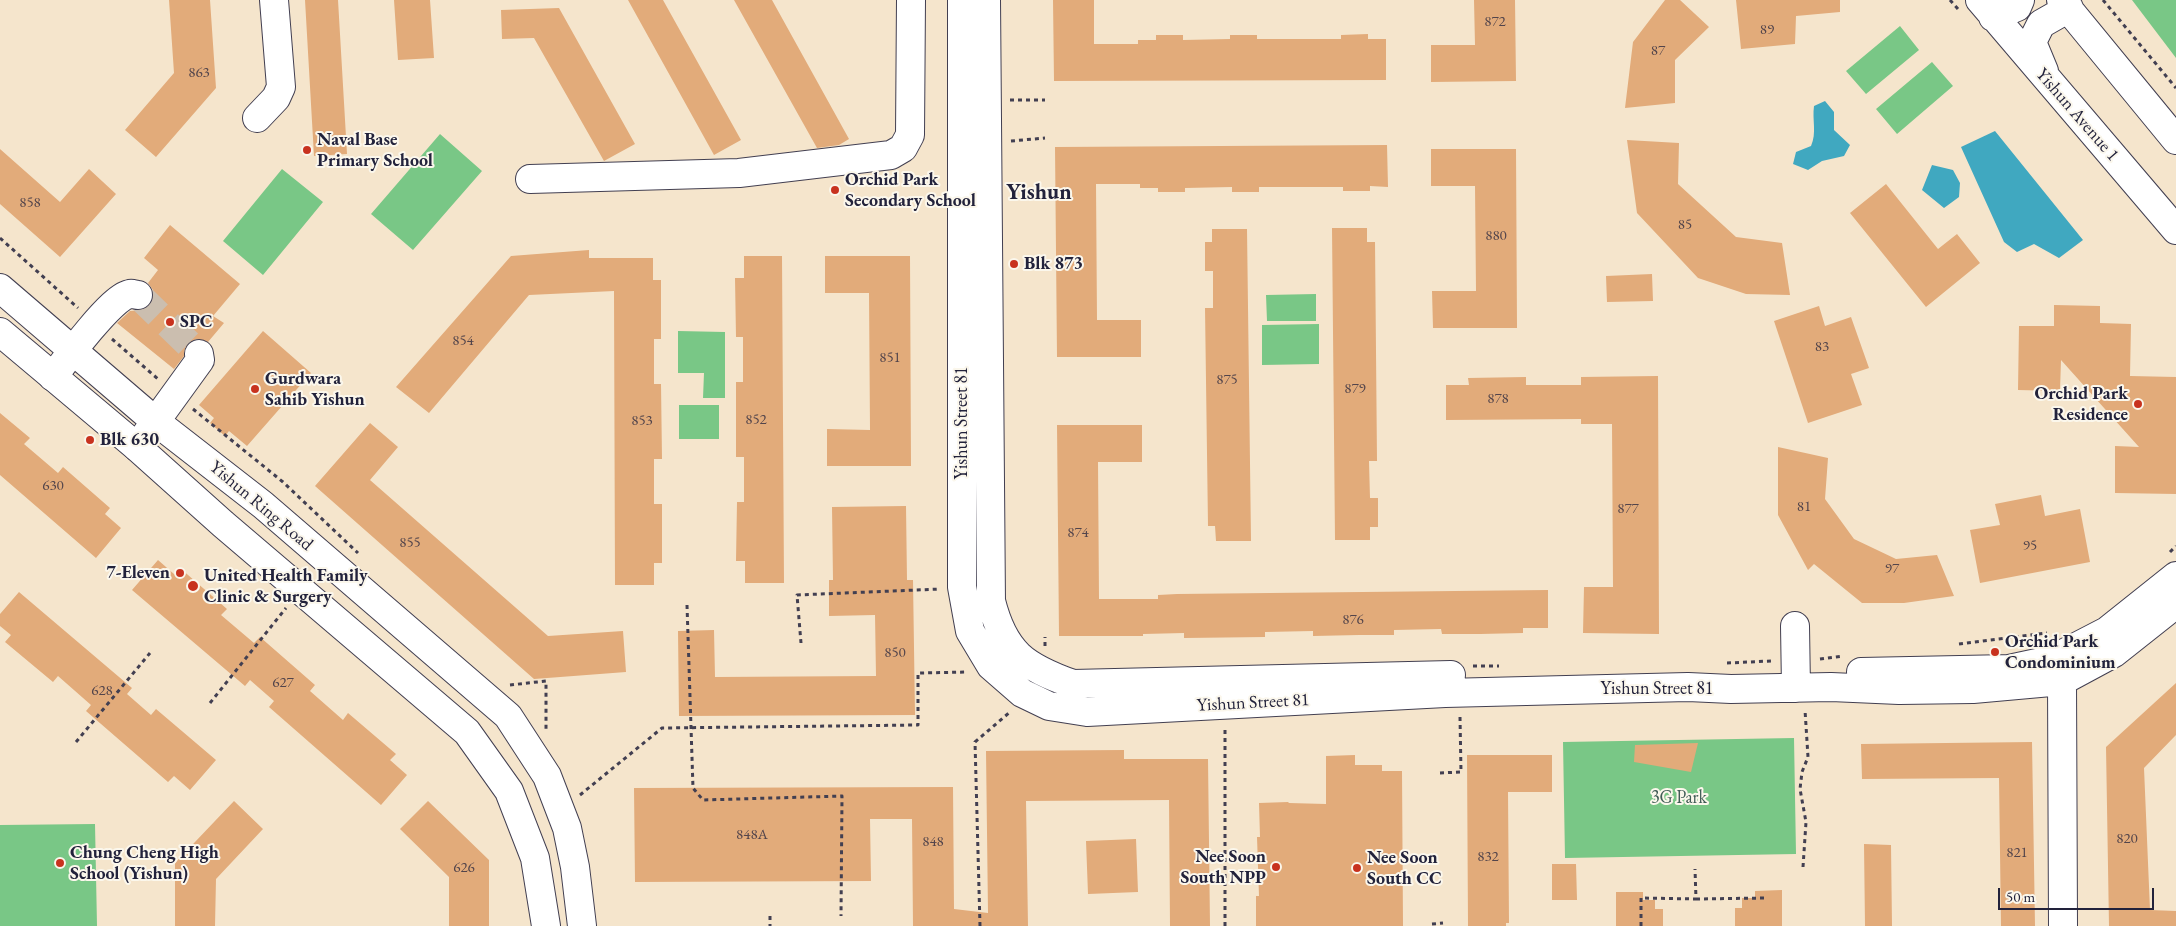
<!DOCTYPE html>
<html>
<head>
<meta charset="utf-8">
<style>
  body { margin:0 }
  #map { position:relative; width:2176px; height:926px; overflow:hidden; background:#f5e5cc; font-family:"EB Garamond",serif }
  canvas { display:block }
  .scale { position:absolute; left:1998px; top:888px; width:156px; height:22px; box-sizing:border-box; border:2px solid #22223b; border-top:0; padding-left:6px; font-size:15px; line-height:18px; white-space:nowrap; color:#22223b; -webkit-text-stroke:4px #fbf7ec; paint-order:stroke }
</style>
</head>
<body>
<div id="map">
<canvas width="2176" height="926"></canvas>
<div class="scale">50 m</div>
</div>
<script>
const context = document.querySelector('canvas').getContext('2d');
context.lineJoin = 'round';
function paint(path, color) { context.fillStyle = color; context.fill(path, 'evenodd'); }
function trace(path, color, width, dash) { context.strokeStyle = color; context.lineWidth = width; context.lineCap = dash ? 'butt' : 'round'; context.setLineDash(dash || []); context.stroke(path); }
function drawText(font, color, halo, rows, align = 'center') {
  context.font = font + ' "EB Garamond",serif'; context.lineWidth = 4; context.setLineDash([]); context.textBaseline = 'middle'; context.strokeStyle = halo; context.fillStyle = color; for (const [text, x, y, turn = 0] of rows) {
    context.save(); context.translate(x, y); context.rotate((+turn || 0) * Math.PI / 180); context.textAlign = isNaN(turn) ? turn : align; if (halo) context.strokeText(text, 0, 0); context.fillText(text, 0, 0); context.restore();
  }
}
const green = new Path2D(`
  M 2132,0 L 2176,0 L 2176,58 Z
  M 1900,26 L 1919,50 L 1866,94 L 1846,71 Z
  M 1932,62 L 1953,86 L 1897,134 L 1876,109 Z
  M 440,134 L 482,171 L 413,250 L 371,214 Z
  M 282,169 L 323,202 L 263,275 L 223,241 Z
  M 1316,294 L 1316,321 L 1267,321 L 1266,295 Z
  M 1319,324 L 1319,364 L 1262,365 L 1262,325 Z
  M 678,331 L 725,332 L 725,398 L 703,398 L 704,373 L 678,373 Z
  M 679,405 L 719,405 L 719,439 L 679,439 Z
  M 1794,738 L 1796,854 L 1565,858 L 1563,742 Z
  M 95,824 L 97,926 L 0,926 L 0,825 Z`);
const water = new Path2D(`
  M 1825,101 L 1834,112 L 1834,130 L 1850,145 L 1844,156 L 1822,161 L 1808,170 L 1793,164 L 1796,152 L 1811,146 C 1817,133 1812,120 1814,106 Z
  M 1995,131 L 2083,240 L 2059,258 L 2034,244 L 2017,252 L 2004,242 L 1961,147 Z
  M 1932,165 L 1953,170 L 1960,183 L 1959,197 L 1944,208 L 1922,190 Z`);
const building = new Path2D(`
  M 169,0 L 210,0 L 216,88 L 156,157 L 125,130 L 174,73 Z
  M 305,0 L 338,0 L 347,154 L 314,156 Z
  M 394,0 L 430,0 L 434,58 L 398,60 Z
  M 628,0 L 663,0 L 741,140 L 714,155 Z
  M 734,0 L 772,0 L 849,139 L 839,145 L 817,148 Z
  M 1053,0 L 1094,0 L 1094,44 L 1138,44 L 1138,40 L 1156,40 L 1156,35 L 1183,35 L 1183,40 L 1230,39 L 1230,35 L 1257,35 L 1257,39 L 1341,39 L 1341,35 L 1368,34 L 1368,39 L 1386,39 L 1386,80 L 1054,81 Z
  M 1474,0 L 1515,0 L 1516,81 L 1431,82 L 1431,45 L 1475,45 Z
  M 1665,0 L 1680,0 L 1709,27 L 1675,60 L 1675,103 L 1625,108 L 1633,42 Z
  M 1736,0 L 1840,0 L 1840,12 L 1796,16 L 1795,44 L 1741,49 Z
  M 559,8 L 635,144 L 604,161 L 534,38 L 502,39 L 501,10 Z
  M 1627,140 L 1679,143 L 1678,184 L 1736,237 L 1782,243 L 1790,295 L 1746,294 L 1698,278 L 1637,213 Z
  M 1387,145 L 1388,187 L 1370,186 L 1370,191 L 1343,191 L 1343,187 L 1259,187 L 1259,192 L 1232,192 L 1232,187 L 1185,188 L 1185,192 L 1158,192 L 1158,188 L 1140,188 L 1140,184 L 1096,184 L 1097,320 L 1141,320 L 1141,357 L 1057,357 L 1055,147 Z
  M 0,149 L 60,202 L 89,169 L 116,194 L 60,257 L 0,204 Z
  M 1431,149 L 1516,149 L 1517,328 L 1433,328 L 1432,291 L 1476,291 L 1475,186 L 1431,186 Z
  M 1886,184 L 1938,249 L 1957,234 L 1980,263 L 1926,307 L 1850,213 Z
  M 170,225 L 240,284 L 213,316 L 224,323 L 208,342 L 197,339 L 189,342 L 185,348 L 184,356 L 174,369 L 117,323 L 130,311 L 143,310 L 151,304 L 153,297 L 153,290 L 148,283 L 158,270 L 144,258 Z
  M 1332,228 L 1367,228 L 1367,242 L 1375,242 L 1377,461 L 1369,461 L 1370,498 L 1378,498 L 1378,527 L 1370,527 L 1370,540 L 1335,540 Z
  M 1212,229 L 1247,229 L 1251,541 L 1216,541 L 1215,526 L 1208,526 L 1205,308 L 1213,308 L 1213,271 L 1205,271 L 1205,242 L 1212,242 Z
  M 589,250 L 589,258 L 653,258 L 653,280 L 661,280 L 661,339 L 654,339 L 654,384 L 661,384 L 662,459 L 654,459 L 654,504 L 662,504 L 662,563 L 654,563 L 654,585 L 615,585 L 614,291 L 529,295 L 429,413 L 396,387 L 511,256 Z
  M 744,256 L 782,256 L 784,583 L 745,583 L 745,561 L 736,561 L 737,502 L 744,502 L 744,457 L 736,457 L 736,382 L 743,382 L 743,337 L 736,337 L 735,278 L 744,278 Z
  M 825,256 L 910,256 L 911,466 L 827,466 L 827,429 L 870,430 L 869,293 L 825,293 Z
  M 1652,274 L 1653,301 L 1607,302 L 1606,276 Z
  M 2054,305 L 2100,306 L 2100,323 L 2131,324 L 2130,376 L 2176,377 L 2176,494 L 2115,493 L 2115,446 L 2139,447 L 2061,360 L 2060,391 L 2018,390 L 2019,326 L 2054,326 Z
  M 1819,306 L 1825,326 L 1851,317 L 1869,368 L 1851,374 L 1862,405 L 1808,423 L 1774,321 Z
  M 263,331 L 311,373 L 247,446 L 229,431 L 225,436 L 210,423 L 214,418 L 199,405 Z
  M 1658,376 L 1659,634 L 1583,633 L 1584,587 L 1613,587 L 1612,424 L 1581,424 L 1581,419 L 1446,420 L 1446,385 L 1469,385 L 1468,378 L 1526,377 L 1526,385 L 1581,385 L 1581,377 Z
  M 0,413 L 30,438 L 24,444 L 58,473 L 63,467 L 110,508 L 105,514 L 121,528 L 96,558 L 0,475 Z
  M 370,423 L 398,447 L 370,480 L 548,636 L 623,631 L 626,672 L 534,679 L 315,486 Z
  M 1057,425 L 1142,425 L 1142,462 L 1098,462 L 1099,599 L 1158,599 L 1158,595 L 1177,594 L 1548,590 L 1548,628 L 1523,628 L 1523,633 L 1480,634 L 1442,634 L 1441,629 L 1394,630 L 1394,635 L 1359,635 L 1313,636 L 1313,631 L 1265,632 L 1265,637 L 1184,638 L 1184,633 L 1143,634 L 1143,636 L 1059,636 Z
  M 1778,447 L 1828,458 L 1825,499 L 1854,539 L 1896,559 L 1937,555 L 1954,596 L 1904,603 L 1862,603 L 1814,564 L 1808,570 L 1778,515 Z
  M 2041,495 L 2045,516 L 2080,509 L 2090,562 L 1980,583 L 1970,530 L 2000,525 L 1995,504 Z
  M 906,506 L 907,580 L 913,580 L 915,715 L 679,716 L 678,631 L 714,630 L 715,677 L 876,676 L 875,615 L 829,616 L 829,580 L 833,580 L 832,507 Z
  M 158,560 L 174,574 L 180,568 L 227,609 L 221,615 L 254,643 L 260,637 L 315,685 L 310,691 L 343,720 L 348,713 L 396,754 L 390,760 L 407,775 L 381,805 L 269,707 L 274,701 L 250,680 L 245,686 L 132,590 Z
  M 19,592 L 132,688 L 127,694 L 151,715 L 156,709 L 216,760 L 190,790 L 174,776 L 168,782 L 86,711 L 91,705 L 58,676 L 53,682 L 5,642 L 11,635 L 0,626 L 0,614 Z
  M 2176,683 L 2176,735 L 2144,768 L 2150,910 L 2176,911 L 2176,926 L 2109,926 L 2106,747 Z
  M 2032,742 L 2035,926 L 2001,926 L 1999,778 L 1862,779 L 1861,744 Z
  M 1698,743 L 1691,772 L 1634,762 L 1635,745 Z
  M 1124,750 L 1124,759 L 1208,759 L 1210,926 L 1170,926 L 1169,800 L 1026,801 L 1028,926 L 913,926 L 912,819 L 870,819 L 871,881 L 635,882 L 634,788 L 953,787 L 954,909 L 988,913 L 986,751 Z
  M 1355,755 L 1355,765 L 1382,765 L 1382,771 L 1402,771 L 1403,926 L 1256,926 L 1256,896 L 1259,896 L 1257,837 L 1260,837 L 1259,803 L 1288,802 L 1289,803 L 1326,804 L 1326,756 Z
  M 1467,755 L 1552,755 L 1552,792 L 1508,792 L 1509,923 L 1506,923 L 1506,926 L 1468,926 Z
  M 234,801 L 263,829 L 216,879 L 215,926 L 175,926 L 175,863 Z
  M 428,801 L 489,860 L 489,926 L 449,926 L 449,877 L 400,829 Z
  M 1136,839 L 1138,892 L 1088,894 L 1086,841 Z
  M 1864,844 L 1891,845 L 1892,926 L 1865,926 Z
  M 1552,864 L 1576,864 L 1577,900 L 1552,900 Z
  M 1782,890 L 1782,926 L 1735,926 L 1735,908 L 1742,908 L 1742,898 L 1755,898 L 1755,891 Z
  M 1616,892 L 1643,892 L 1643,900 L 1655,900 L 1655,909 L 1663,909 L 1663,926 L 1616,926 Z`);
const minorTunnel = new Path2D(`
  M 138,295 L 199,354`);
const path = new Path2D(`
  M 1950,0 L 1958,9
  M 2103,0 L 2176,88
  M 1010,100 L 1045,100
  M 1011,141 L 1045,138
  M 0,238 L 78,308
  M 112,339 L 158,379
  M 193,409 L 283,482 L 358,553
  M 2170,552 L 2176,546
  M 687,605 L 693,788 L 703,800 L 842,796 L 841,916
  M 801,643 L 797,595 L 940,589
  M 1959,644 L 2047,633
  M 1045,646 L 1045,637
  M 1820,659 L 1843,656
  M 1727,663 L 1771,661
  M 1473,666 L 1499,666
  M 510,685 L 546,681 L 546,731
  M 210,703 L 286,608
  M 76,742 L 150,653
  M 1440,773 L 1461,772 L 1460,717
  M 580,795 L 662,728 L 918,725 L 918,673 L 968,672
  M 1803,867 L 1806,822 L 1800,789 L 1802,772 L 1808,757 L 1805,710
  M 1696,899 L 1766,898
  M 770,916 L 770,926
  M 1432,924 L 1443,923
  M 980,926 L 975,742 L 1010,712
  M 1225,926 L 1225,728
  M 1641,926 L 1641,898 L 1696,899 L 1695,869`);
const minor = new Path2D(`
  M 962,0 L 962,587 L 970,631 L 991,666 L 1022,693 L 1049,706 L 1087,712 L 1445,693 L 1688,687 L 1731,689 L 1831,687 L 1899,690 L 1973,689 L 2062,681 L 2114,653 L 2176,604
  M 986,0 L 991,601 C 1004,653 1025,667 1073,684 L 1451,675
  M 257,118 L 276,98 L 281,87 L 274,0
  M 530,179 L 739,173 L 891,155 L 903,148 L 910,135 L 911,0
  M 53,377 C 64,362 113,295 130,294 C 131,293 137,295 138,295
  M 137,447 L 200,360 L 199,354
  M 1795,626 L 1796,688
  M 2054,666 L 2062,681 L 2063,926
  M 1861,672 L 2009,669 L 2051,660 L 2107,631 L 2176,576`);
const major = new Path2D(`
  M 1980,0 L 2176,230
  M 2061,0 L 2176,140
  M 1993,17 L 2017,7 L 2020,0
  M 2044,71 L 2032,42 L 2041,24 L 2069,8
  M 0,288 L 155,421 L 263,505 L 508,716 L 547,776 L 567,828 L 575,867 L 582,926
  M 0,332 L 137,447 L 223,524 L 467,732 L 509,791 L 535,858 L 546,926`);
const markers = [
  [307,150,5,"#c8321e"],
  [835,190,5,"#c8321e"],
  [1014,264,5,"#c8321e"],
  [170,322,5,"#c8321e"],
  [255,389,5,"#c8321e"],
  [2138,404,5,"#c8321e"],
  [90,440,5,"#c8321e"],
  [180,573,5,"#c8321e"],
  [193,586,6,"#c8321e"],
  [1995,652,5,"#c8321e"],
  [60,863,5,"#c8321e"],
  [1276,867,5,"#c8321e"],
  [1357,868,5,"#c8321e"]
];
const numberNames = [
  ["872",1495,22],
  ["89",1767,30],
  ["87",1658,51],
  ["863",199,73],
  ["858",30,203],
  ["85",1685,225],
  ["880",1496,236],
  ["854",463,341],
  ["83",1822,347],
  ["851",890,358],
  ["875",1227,380],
  ["879",1355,389],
  ["878",1498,399],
  ["852",756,420],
  ["853",642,421],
  ["630",53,486],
  ["81",1804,507],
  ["877",1628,509],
  ["874",1078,533],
  ["855",410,543],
  ["95",2030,546],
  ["97",1892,569],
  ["876",1353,620],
  ["850",895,653],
  ["627",283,683],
  ["628",102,691],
  ["848A",752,835],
  ["820",2127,839],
  ["848",933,842],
  ["821",2017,853],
  ["832",1488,857],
  ["626",464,868]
];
const streetNames = [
  ["Yishun Avenue 1",2077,115,49],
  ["Yishun Street 81",962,423,-90],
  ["Yishun Ring Road",261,506,40],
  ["Yishun Street 81",1657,689],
  ["Yishun Street 81",1253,703,-3]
];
const poiNames = [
  ["Naval Base",317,140],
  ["Primary School",317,161],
  ["Orchid Park",845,180],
  ["Secondary School",845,201],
  ["Blk 873",1024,264],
  ["SPC",180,322],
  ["Gurdwara",265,379],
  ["Sahib Yishun",265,400],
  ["Orchid Park",2128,394,"right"],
  ["Residence",2128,415,"right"],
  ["Blk 630",100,440],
  ["7-Eleven",170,573,"right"],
  ["United Health Family",204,576],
  ["Clinic & Surgery",204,597],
  ["Orchid Park",2005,642],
  ["Condominium",2005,663],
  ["Chung Cheng High",70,853],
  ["School (Yishun)",70,874],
  ["Nee Soon",1266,857,"right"],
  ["South NPP",1266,878,"right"],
  ["Nee Soon",1367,858],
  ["South CC",1367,879]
];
const parkNames = [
  ["3G Park",1679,798]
];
const districtNames = [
  ["Yishun",1039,193]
];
paint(green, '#79c786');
paint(water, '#40a8c0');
paint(building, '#e2ab7a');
trace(minorTunnel, '#cbbeaf', 28, [28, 14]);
trace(minor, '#423f51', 30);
trace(major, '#423f51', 30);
trace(path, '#423f51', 3, [4, 4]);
trace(minor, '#fff', 28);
trace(major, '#fff', 28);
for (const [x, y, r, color] of markers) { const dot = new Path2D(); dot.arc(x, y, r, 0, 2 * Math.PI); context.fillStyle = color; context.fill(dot); trace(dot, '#fbf7ec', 2); }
drawText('15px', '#52444b', null, numberNames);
drawText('18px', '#22223b', '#fbf7ec', streetNames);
drawText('bold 18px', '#22223b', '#fbf7ec', poiNames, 'left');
drawText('18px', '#405c55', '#fbf7ec', parkNames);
drawText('bold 22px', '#22223b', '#fbf7ec', districtNames);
</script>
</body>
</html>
